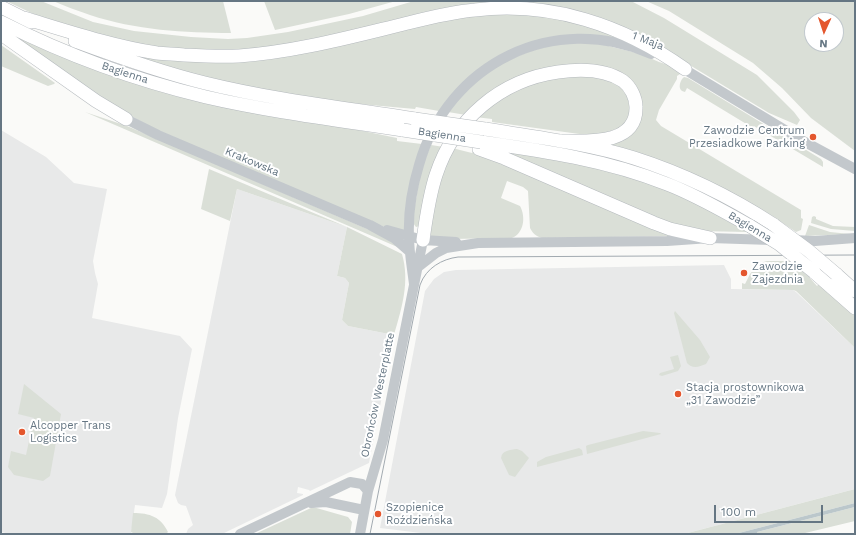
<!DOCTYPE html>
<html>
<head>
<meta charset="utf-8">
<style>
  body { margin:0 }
  #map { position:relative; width:856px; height:535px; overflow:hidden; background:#fafaf8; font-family:"Work Sans",sans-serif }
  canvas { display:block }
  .frame { position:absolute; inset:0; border:2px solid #657683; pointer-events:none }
  .north { position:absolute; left:804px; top:12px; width:40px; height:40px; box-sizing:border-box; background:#fff; border:1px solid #c1c8cd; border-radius:50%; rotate:183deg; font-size:11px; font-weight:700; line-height:16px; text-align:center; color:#657683 }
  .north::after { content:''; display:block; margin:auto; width:14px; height:18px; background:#e4572e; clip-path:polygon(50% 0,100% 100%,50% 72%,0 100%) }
  .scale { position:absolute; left:714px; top:505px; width:109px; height:18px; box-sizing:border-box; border:2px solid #657683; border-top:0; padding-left:5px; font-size:12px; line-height:14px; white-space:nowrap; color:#657683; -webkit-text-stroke:3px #fff; paint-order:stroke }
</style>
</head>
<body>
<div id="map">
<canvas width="856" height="535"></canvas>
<div class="frame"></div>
<div class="north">N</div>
<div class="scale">100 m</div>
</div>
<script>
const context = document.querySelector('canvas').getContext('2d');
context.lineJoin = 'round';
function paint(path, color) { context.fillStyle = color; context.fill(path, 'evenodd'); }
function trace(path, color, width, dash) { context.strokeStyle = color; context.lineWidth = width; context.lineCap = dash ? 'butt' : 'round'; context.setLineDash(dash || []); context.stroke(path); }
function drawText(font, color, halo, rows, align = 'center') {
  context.font = font + ' "Work Sans",sans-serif'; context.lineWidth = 4; context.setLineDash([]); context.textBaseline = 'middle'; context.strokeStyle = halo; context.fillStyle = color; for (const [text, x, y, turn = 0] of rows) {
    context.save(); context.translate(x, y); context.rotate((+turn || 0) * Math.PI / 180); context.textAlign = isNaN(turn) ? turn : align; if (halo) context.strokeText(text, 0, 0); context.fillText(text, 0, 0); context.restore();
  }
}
const built = new Path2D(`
  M 1,130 L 46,157 L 74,183 L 107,189 L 93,261 L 95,273 L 98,284 L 92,318 L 180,336 L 192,349 L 178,418 L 167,494 L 162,508 L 135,505 L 131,534 L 10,534 L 1,532 Z
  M 237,189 L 347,227 L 337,276 L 345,278 L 349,283 L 342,320 L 348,326 L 394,335 L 369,463 L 310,491 L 309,490 L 298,487 L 297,493 L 303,494 L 303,495 L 222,534 L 186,534 L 188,529 L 193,525 L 186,506 L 181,505 L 178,503 L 175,495 Z
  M 724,265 L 731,279 L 731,289 L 793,290 L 796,292 L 855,348 L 855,489 L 684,534 L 421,534 L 421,533 L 380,528 L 425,291 L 434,279 L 444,272 L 456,270 Z`);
const green = new Path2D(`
  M 6,1 L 41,1 L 93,22 L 134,31 L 191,37 L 228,39 L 247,38 L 288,32 L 363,16 L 414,1 L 631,1 L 664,18 L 757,75 L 794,112 L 800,120 L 797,125 L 769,113 L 673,55 L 537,5 L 290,45 L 221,52 L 135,45 L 40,17 Z
  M 53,1 L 223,1 L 231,33 C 185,33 135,30 90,15 C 78,11 65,6 53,1 Z
  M 264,1 L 396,1 L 349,14 L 275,30 Z
  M 646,1 L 855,1 L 855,151 L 811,118 L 782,88 L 753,63 L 669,11 ZM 812,20 L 836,20 L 836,44 L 812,44 Z
  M 480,14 L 544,14 L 618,35 L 616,38 C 546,26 479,52 439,111 L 416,107 L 415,109 L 326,101 L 215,81 L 116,51 L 191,61 L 412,27 Z
  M 3,31 L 64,55 L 329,124 L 397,138 L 397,141 L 422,144 L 412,174 L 405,232 L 387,228 L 369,221 L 155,129 L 111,105 Z
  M 585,43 L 600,44 L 641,54 L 659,62 L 678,68 L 683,72 L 677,76 L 677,79 L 659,110 L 656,120 L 661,126 L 801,210 L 801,218 L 803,219 L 801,230 L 796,232 L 772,216 L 736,195 L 608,146 L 628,134 L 634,87 L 565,67 L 466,115 L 448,112 C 472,76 517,50 561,44 C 569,43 577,43 585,43 Z
  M 1,45 L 55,83 L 54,84 L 48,86 L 1,66 Z
  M 586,74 L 620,83 L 633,107 L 624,127 L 594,136 L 492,122 L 492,119 L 475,117 L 481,110 L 534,81 Z
  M 684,77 L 688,78 L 821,159 L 823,162 L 823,167 L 754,126 L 753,128 L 687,88 L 685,92 C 678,91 679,84 682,79 Z
  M 85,112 L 127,126 L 393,240 L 402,249 Z
  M 431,145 L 444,147 L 420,226 L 416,227 L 413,223 L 413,218 C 417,193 420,168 431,145 Z
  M 452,148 L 472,153 L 473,151 L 678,236 L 542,238 C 536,236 533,234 530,228 L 528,191 L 523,187 L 507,181 L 501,198 L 520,206 C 526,217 524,233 512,238 L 450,239 L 428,237 L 435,190 Z
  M 500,149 L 569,161 L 649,183 L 706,208 L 706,209 L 747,232 L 699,231 L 668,224 Z
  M 209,169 L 347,227 L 402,254 C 410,282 402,307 394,335 L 348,326 L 342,320 L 349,283 L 345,278 L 337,276 L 347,227 L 237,189 L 230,221 L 201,209 Z
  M 814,216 L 816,217 L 816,219 L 833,226 L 855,227 L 855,231 L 831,229 L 811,223 L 812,217 Z
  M 809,225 L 830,232 L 850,234 L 805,236 Z
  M 767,261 L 790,261 L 809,277 L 817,286 L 820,283 L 855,314 L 855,348 L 796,291 L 793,290 L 742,289 L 742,283 L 745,284 L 750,274 L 755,268 L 754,266 L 760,263 Z
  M 675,311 L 700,340 L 710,357 L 706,364 C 699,367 692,369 687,363 L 674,313 Z
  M 678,355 L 681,366 L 678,371 L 662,376 L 659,375 L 660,373 L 674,369 L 670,357 Z
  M 24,384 L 61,414 L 50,476 L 43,481 L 14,475 L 8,467 L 11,451 L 26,455 L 34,418 L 18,414 Z
  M 643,431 L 660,433 L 661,434 L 587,454 L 586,446 L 588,445 Z
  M 579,448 L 582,450 L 583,455 L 537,467 L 537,462 L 546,457 Z
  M 517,449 L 522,451 L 529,458 L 515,477 L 509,475 L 501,458 C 502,450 510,450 517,449 Z
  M 855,489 L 855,503 L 735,534 L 684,534 Z
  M 313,507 L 348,517 L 352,522 L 350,534 L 255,534 Z
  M 855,507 L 855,521 L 801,534 L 757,534 L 757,532 Z
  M 133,513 C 150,513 161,517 168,532 L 166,534 L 135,534 L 131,532 Z`);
const water = new Path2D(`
  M 855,503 L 855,507 L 757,532 L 757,534 L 735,534 Z`);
const minor = new Path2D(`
  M 679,66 L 805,142 L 855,169
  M 126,119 L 158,135 L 370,225 L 394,238 L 410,252
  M 387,230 L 423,240 L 456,242
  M 793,240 L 815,241 L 855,238
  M 418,267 L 436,253 L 446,248 L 478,243 L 667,241 L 710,238 L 771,240
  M 414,284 C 412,268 409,252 409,236 C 408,212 412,188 419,165 C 448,63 554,11 651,54
  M 311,503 L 326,502 L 364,510
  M 240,534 L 350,482 L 362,484 L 368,491
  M 360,534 L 368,491 L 383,440 L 423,240`);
const major = new Path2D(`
  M 1,7 L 31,22
  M 24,18 C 67,31 112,46 157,53 C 166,54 175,54 184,55 C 202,56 221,57 239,56 C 295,52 350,37 404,24 C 428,18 451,12 475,10 C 551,1 623,25 685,69
  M 1,22 C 66,55 135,80 206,97 C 271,112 337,120 403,130
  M 1,34 L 96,101 L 126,119
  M 75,41 C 118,57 160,72 205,83 C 274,100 345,108 415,119
  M 485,129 C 535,137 586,143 634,158 C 684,174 731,197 774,225
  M 481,142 C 544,151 607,160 667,184 C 696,195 723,211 750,226
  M 479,149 L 504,158 L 654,223 L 670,229 L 710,238
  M 423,240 C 426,219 429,196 436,175 C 454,120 500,80 558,72 C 579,69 605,69 623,81 C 631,87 636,98 636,107 C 637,146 586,141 561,141
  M 814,272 L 855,308
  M 836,274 L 855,291`);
const tram = new Path2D(`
  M 370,534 L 420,285 C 426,268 442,259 458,257 L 855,255`);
const majorBridge = new Path2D(`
  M 415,119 L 485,129
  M 403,130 L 481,142
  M 774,225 L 809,251 L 836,274
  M 750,226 L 779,244 L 814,272`);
const markers = [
  [813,137,4,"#e4572e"],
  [744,273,4,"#e4572e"],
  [678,394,4,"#e4572e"],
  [22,432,4,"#e4572e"],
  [378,514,4,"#e4572e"]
];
const streetNames = [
  ["1 Maja",648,41,21],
  ["Bagienna",125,73,18],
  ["Bagienna",442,135,9],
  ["Krakowska",252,162,23],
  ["Bagienna",750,227,31],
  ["Obrońców Westerplatte",378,395,-78]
];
const poiNames = [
  ["Zawodzie Centrum",805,131,"right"],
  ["Przesiadkowe Parking",805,144,"right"],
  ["Zawodzie",752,267],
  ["Zajezdnia",752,280],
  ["Stacja prostownikowa",686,388],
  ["„31 Zawodzie”",686,401],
  ["Alcopper Trans",30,426],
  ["Logistics",30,439],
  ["Szopienice",386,508],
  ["Roździeńska",386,521]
];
paint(built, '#e8e9e9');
paint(green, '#dadfd7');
paint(water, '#bbc7cb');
trace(major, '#b5babe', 14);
trace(minor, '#c3c8cc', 10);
trace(major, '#fff', 13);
trace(tram, '#a2aab0', 1);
trace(majorBridge, '#b5babe', 14, []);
trace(majorBridge, '#fff', 13);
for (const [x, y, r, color] of markers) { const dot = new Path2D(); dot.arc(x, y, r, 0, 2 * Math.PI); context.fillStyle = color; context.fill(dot); trace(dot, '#fff', 1.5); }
drawText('11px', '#657683', '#fff', streetNames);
drawText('11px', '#657683', '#fff', poiNames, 'left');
</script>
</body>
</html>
